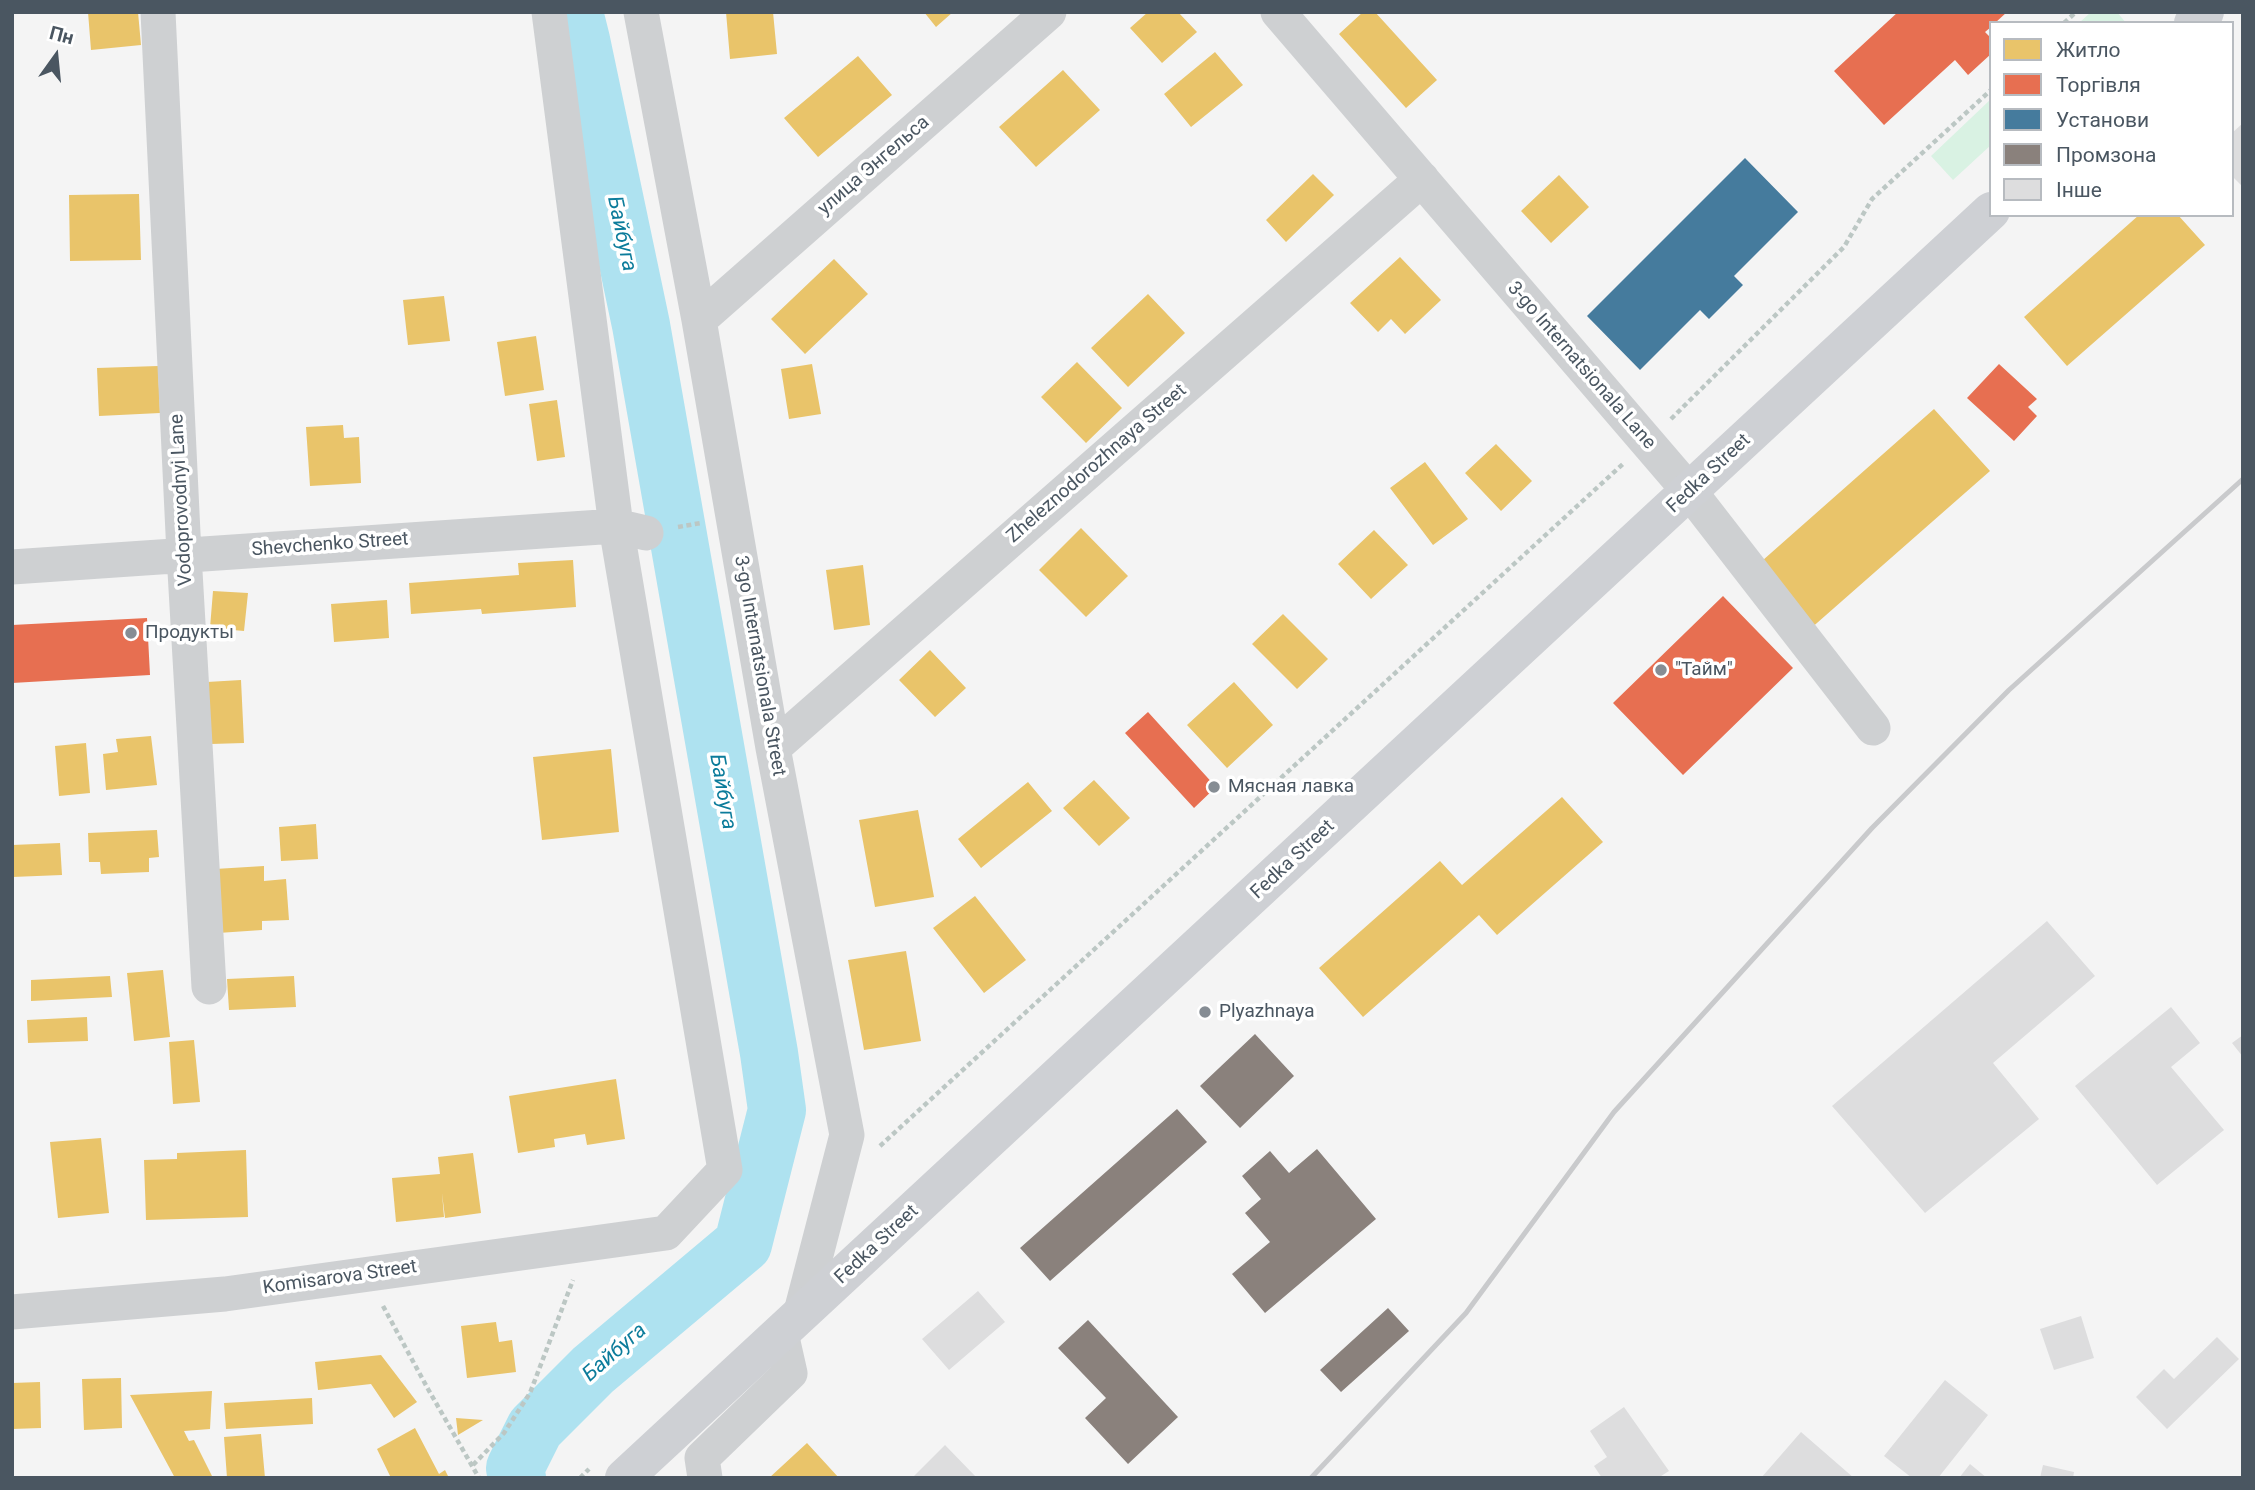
<!DOCTYPE html>
<html>
<head>
<meta charset="utf-8">
<style>
  body { margin:0 }
  #map { position:relative; width:2255px; height:1490px; overflow:hidden; background:#f4f4f4; font-family:Roboto,sans-serif }
  canvas { display:block }
  .frame { position:absolute; inset:0; border:14px solid #4a5661; pointer-events:none }
  .legend { position:absolute; left:1989px; top:21px; width:245px; height:196px; box-sizing:border-box; background:#fff; border:2px solid #b7bbc0; margin:0; padding:9px 12px; list-style:none; font-size:21px; color:#4a5661 }
  .legend li { display:flex; align-items:center; gap:14px; height:35px }
  .legend b { width:35px; border:2px solid #b7bbc0 }
  .north { position:absolute; left:21px; top:21px; width:70px; height:70px; -webkit-text-stroke:5px #fff; paint-order:stroke; rotate:15deg; font-size:19px; font-weight:700; line-height:28px; text-align:center; color:#4a5661 }
  .north::after { content:''; display:block; margin:auto; width:24px; height:32px; background:#4a5661; clip-path:polygon(50% 0,100% 100%,50% 72%,0 100%) }
</style>
</head>
<body>
<div id="map">
<canvas width="2255" height="1490"></canvas>
<div class="frame"></div>
<ul class="legend">
<li><b style="height:19px;background:#e9c46a"></b>Житло</li>
<li><b style="height:19px;background:#e76f51"></b>Торгівля</li>
<li><b style="height:19px;background:#457b9d"></b>Установи</li>
<li><b style="height:19px;background:#8a817c"></b>Промзона</li>
<li><b style="height:19px;background:#ddddde"></b>Інше</li>
</ul>
<div class="north">Пн</div>
</div>
<script>
const context = document.querySelector('canvas').getContext('2d');
context.lineJoin = 'round';
function paint(path, color) { context.fillStyle = color; context.fill(path, 'evenodd'); }
function trace(path, color, width, dash) { context.strokeStyle = color; context.lineWidth = width; context.lineCap = dash ? 'butt' : 'round'; context.setLineDash(dash || []); context.stroke(path); }
function drawText(font, color, halo, rows, align = 'center') {
  context.font = font + ' Roboto,sans-serif'; context.lineWidth = 7; context.setLineDash([]); context.textBaseline = 'middle'; context.strokeStyle = halo; context.fillStyle = color; for (const [text, x, y, turn = 0] of rows) {
    context.save(); context.translate(x, y); context.rotate((+turn || 0) * Math.PI / 180); context.textAlign = isNaN(turn) ? turn : align; if (halo) context.strokeText(text, 0, 0); context.fillText(text, 0, 0); context.restore();
  }
}
const green = new Path2D(`
  M 2091,12 L 2117,12 L 2126,23 L 2079,23 Z
  M 1991,99 L 1991,145 L 1953,180 L 1931,156 Z`);
const homes = new Path2D(`
  M 88,12 L 138,12 L 141,45 L 91,50 Z
  M 726,12 L 773,12 L 777,54 L 730,59 Z
  M 924,12 L 953,12 L 936,27 Z
  M 1148,12 L 1178,12 L 1197,32 L 1162,63 L 1130,28 Z
  M 1363,12 L 1375,12 L 1437,80 L 1406,108 L 1339,34 Z
  M 1215,52 L 1243,85 L 1191,127 L 1164,94 Z
  M 858,56 L 892,95 L 818,157 L 784,118 Z
  M 1063,70 L 1100,110 L 1036,167 L 999,127 Z
  M 1313,174 L 1334,195 L 1286,242 L 1266,220 Z
  M 1559,175 L 1589,207 L 1551,243 L 1521,211 Z
  M 139,194 L 141,260 L 70,261 L 69,195 Z
  M 2139,215 L 2178,215 L 2205,245 L 2067,366 L 2024,317 Z
  M 1400,257 L 1441,300 L 1405,334 L 1391,319 L 1378,332 L 1350,303 Z
  M 834,259 L 868,294 L 805,354 L 771,319 Z
  M 1148,294 L 1185,333 L 1128,387 L 1091,348 Z
  M 444,296 L 450,341 L 408,345 L 403,300 Z
  M 536,336 L 544,390 L 505,396 L 497,342 Z
  M 1077,362 L 1122,408 L 1086,443 L 1041,397 Z
  M 812,364 L 821,414 L 789,419 L 781,369 Z
  M 158,366 L 160,413 L 99,416 L 97,368 Z
  M 557,400 L 565,457 L 537,461 L 529,404 Z
  M 1934,409 L 1990,471 L 1809,630 L 1754,568 Z
  M 343,425 L 344,438 L 359,437 L 361,483 L 310,486 L 306,427 Z
  M 1496,444 L 1532,481 L 1501,511 L 1465,473 Z
  M 1425,462 L 1468,519 L 1433,545 L 1390,488 Z
  M 1081,528 L 1128,576 L 1086,617 L 1039,570 Z
  M 1374,530 L 1408,565 L 1371,599 L 1338,564 Z
  M 573,560 L 576,607 L 482,614 L 481,609 L 411,614 L 409,583 L 519,575 L 518,563 Z
  M 863,565 L 870,625 L 834,630 L 826,570 Z
  M 213,591 L 248,593 L 244,631 L 210,628 Z
  M 387,600 L 389,638 L 334,642 L 331,604 Z
  M 1283,614 L 1328,659 L 1297,689 L 1252,644 Z
  M 930,650 L 966,688 L 935,717 L 899,680 Z
  M 241,680 L 244,743 L 211,744 L 207,682 Z
  M 1234,682 L 1273,725 L 1227,768 L 1187,725 Z
  M 151,736 L 157,785 L 106,790 L 103,754 L 118,752 L 116,739 Z
  M 86,743 L 90,793 L 59,796 L 55,746 Z
  M 611,749 L 619,832 L 542,840 L 533,757 Z
  M 1094,780 L 1130,818 L 1099,846 L 1063,808 Z
  M 1028,782 L 1052,811 L 981,868 L 958,839 Z
  M 1562,797 L 1603,842 L 1497,935 L 1479,915 L 1363,1017 L 1319,968 L 1440,861 L 1462,885 Z
  M 918,810 L 934,897 L 875,907 L 859,820 Z
  M 316,824 L 318,859 L 281,861 L 279,827 Z
  M 157,830 L 159,857 L 149,858 L 149,872 L 101,874 L 100,862 L 89,862 L 88,833 Z
  M 60,843 L 62,875 L 12,877 L 12,845 Z
  M 264,866 L 264,881 L 286,879 L 289,920 L 262,921 L 262,930 L 218,933 L 215,869 Z
  M 975,896 L 1026,960 L 984,993 L 933,928 Z
  M 906,951 L 921,1041 L 864,1050 L 848,960 Z
  M 163,970 L 170,1037 L 134,1041 L 127,973 Z
  M 110,976 L 112,997 L 31,1001 L 31,980 Z
  M 294,976 L 296,1007 L 229,1010 L 227,979 Z
  M 87,1017 L 88,1041 L 28,1043 L 27,1020 Z
  M 194,1040 L 200,1102 L 173,1104 L 169,1042 Z
  M 616,1079 L 625,1139 L 587,1145 L 585,1134 L 554,1139 L 555,1147 L 518,1153 L 509,1096 Z
  M 101,1138 L 109,1213 L 58,1218 L 50,1142 Z
  M 246,1150 L 248,1217 L 146,1220 L 144,1160 L 177,1159 L 177,1153 Z
  M 473,1153 L 481,1213 L 445,1218 L 442,1193 L 444,1217 L 396,1222 L 392,1178 L 440,1174 L 438,1157 Z
  M 496,1322 L 499,1342 L 512,1340 L 516,1372 L 467,1378 L 461,1326 Z
  M 381,1355 L 417,1402 L 394,1418 L 371,1384 L 318,1390 L 315,1362 Z
  M 121,1378 L 122,1428 L 84,1430 L 82,1379 Z
  M 40,1382 L 41,1428 L 12,1429 L 12,1383 Z
  M 212,1391 L 210,1429 L 184,1431 L 189,1441 L 194,1440 L 213,1478 L 175,1478 L 130,1395 Z
  M 312,1398 L 313,1424 L 226,1429 L 224,1403 Z
  M 456,1418 L 483,1420 L 458,1435 Z
  M 415,1428 L 439,1474 L 445,1470 L 449,1478 L 391,1478 L 377,1449 Z
  M 261,1434 L 265,1478 L 227,1478 L 224,1437 Z
  M 807,1443 L 839,1478 L 769,1478 Z`);
const shops = new Path2D(`
  M 1898,12 L 2007,12 L 1995,23 L 1991,23 L 1991,27 L 1985,32 L 1991,38 L 1991,54 L 1968,75 L 1955,60 L 1884,125 L 1834,71 Z
  M 1999,364 L 2037,399 L 2028,407 L 2037,416 L 2014,441 L 1967,398 Z
  M 1723,596 L 1793,668 L 1683,775 L 1613,703 Z
  M 147,618 L 150,675 L 12,683 L 12,625 Z
  M 1148,712 L 1216,787 L 1194,808 L 1125,733 Z`);
const public = new Path2D(`
  M 1745,158 L 1798,212 L 1734,276 L 1743,285 L 1709,319 L 1700,310 L 1640,370 L 1587,316 Z`);
const industry = new Path2D(`
  M 1255,1034 L 1294,1076 L 1240,1128 L 1200,1086 Z
  M 1177,1109 L 1207,1142 L 1050,1281 L 1020,1248 Z
  M 1317,1149 L 1376,1219 L 1265,1313 L 1232,1274 L 1270,1242 L 1245,1213 L 1261,1199 L 1242,1176 L 1270,1151 L 1289,1173 Z
  M 1388,1308 L 1409,1331 L 1341,1392 L 1320,1370 Z
  M 1088,1320 L 1178,1417 L 1128,1464 L 1085,1418 L 1106,1398 L 1058,1348 Z`);
const river = new Path2D(`
  M 517,1478 L 515,1468 L 535,1428 L 593,1370 L 743,1244 L 777,1110 L 769,1053 L 641,325 L 581,40 L 574,12`);
const building = new Path2D(`
  M 2243,123 L 2243,187 L 2232,176 L 2232,133 Z
  M 2047,921 L 2095,976 L 1993,1063 L 2039,1119 L 1925,1213 L 1832,1106 Z
  M 2171,1007 L 2200,1043 L 2171,1067 L 2224,1130 L 2157,1185 L 2075,1086 Z
  M 2243,1035 L 2243,1057 L 2232,1043 Z
  M 978,1291 L 1005,1322 L 949,1370 L 922,1339 Z
  M 2081,1316 L 2094,1358 L 2054,1370 L 2040,1329 Z
  M 2217,1337 L 2239,1359 L 2167,1429 L 2136,1397 L 2164,1369 L 2174,1379 Z
  M 1945,1380 L 1988,1415 L 1938,1478 L 1912,1478 L 1884,1456 Z
  M 1624,1407 L 1669,1471 L 1658,1478 L 1602,1478 L 1594,1466 L 1607,1457 L 1590,1431 Z
  M 1801,1432 L 1854,1478 L 1761,1478 Z
  M 945,1445 L 977,1478 L 912,1478 Z
  M 1970,1464 L 1987,1478 L 1959,1478 Z
  M 2043,1465 L 2074,1472 L 2073,1478 L 2040,1478 Z`);
const path = new Path2D(`
  M 2064,23 L 2076,12
  M 1671,419 L 1844,247 L 1872,199 L 1991,90
  M 678,527 L 701,523
  M 880,1146 L 1624,463
  M 383,1306 L 428,1389 L 479,1478
  M 473,1465 L 504,1433 L 530,1393 L 573,1280
  M 580,1478 L 589,1469`);
const street = new Path2D(`
  M 158,12 L 184,554 L 209,987
  M 641,12 L 699,320 L 773,748 L 847,1135 L 800,1316
  M 1278,12 L 1690,492 L 1873,728
  M 699,320 L 1049,12
  M 12,567 L 616,526 L 646,533
  M 773,748 L 1422,179
  M 12,1312 L 225,1294 L 666,1233 L 725,1170 L 616,526 L 549,12
  M 705,1478 L 702,1458 L 790,1373 L 781,1333`);
const secondary = new Path2D(`
  M 2193,23 L 2205,12
  M 624,1478 L 1991,211`);
const rail = new Path2D(`
  M 1311,1478 L 1466,1313 L 1614,1112 L 1872,828 L 2009,690 L 2243,479`);
const markers = [
  [131,633,7,"#868d94"],
  [1661,670,7,"#868d94"],
  [1214,787,7,"#868d94"],
  [1205,1012,7,"#868d94"]
];
const streetNames = [
  ["улица Энгельса",874,166,-41],
  ["3-go Internatsionala Lane",1581,366,49],
  ["Zheleznodorozhnaya Street",1097,464,-41],
  ["Fedka Street",1709,474,-43],
  ["Vodoprovodnyi Lane",182,500,-93],
  ["Shevchenko Street",330,545,-4],
  ["3-go Internatsionala Street",759,666,80],
  ["Fedka Street",1293,860,-43],
  ["Fedka Street",877,1245,-43],
  ["Komisarova Street",340,1278,-8]
];
const poiNames = [
  ["Продукты",145,633],
  ["\"Тайм\"",1675,670],
  ["Мясная лавка",1228,787],
  ["Plyazhnaya",1219,1012]
];
const waterNames = [
  ["Байбуга",621,234,78],
  ["Байбуга",722,792,80],
  ["Байбуга",615,1353,-41]
];
paint(green, '#d9f2e3');
paint(homes, '#e9c46a');
paint(shops, '#e76f51');
paint(public, '#457b9d');
paint(industry, '#8a817c');
trace(river, '#aee2f0', 58);
paint(building, '#ddddde');
trace(path, '#bcc7c4', 4.5, [5, 3.5]);
trace(street, '#ced0d2', 35);
trace(secondary, '#ced0d4', 38);
trace(rail, '#c9cacc', 5);
for (const [x, y, r, color] of markers) { const dot = new Path2D(); dot.arc(x, y, r, 0, 2 * Math.PI); context.fillStyle = color; context.fill(dot); trace(dot, '#fff', 2.5); }
drawText('19px', '#4a5661', '#fff', streetNames);
drawText('19px', '#4a5661', '#fff', poiNames, 'left');
drawText('italic 21px', '#0c7c9b', '#fff', waterNames);
</script>
</body>
</html>
